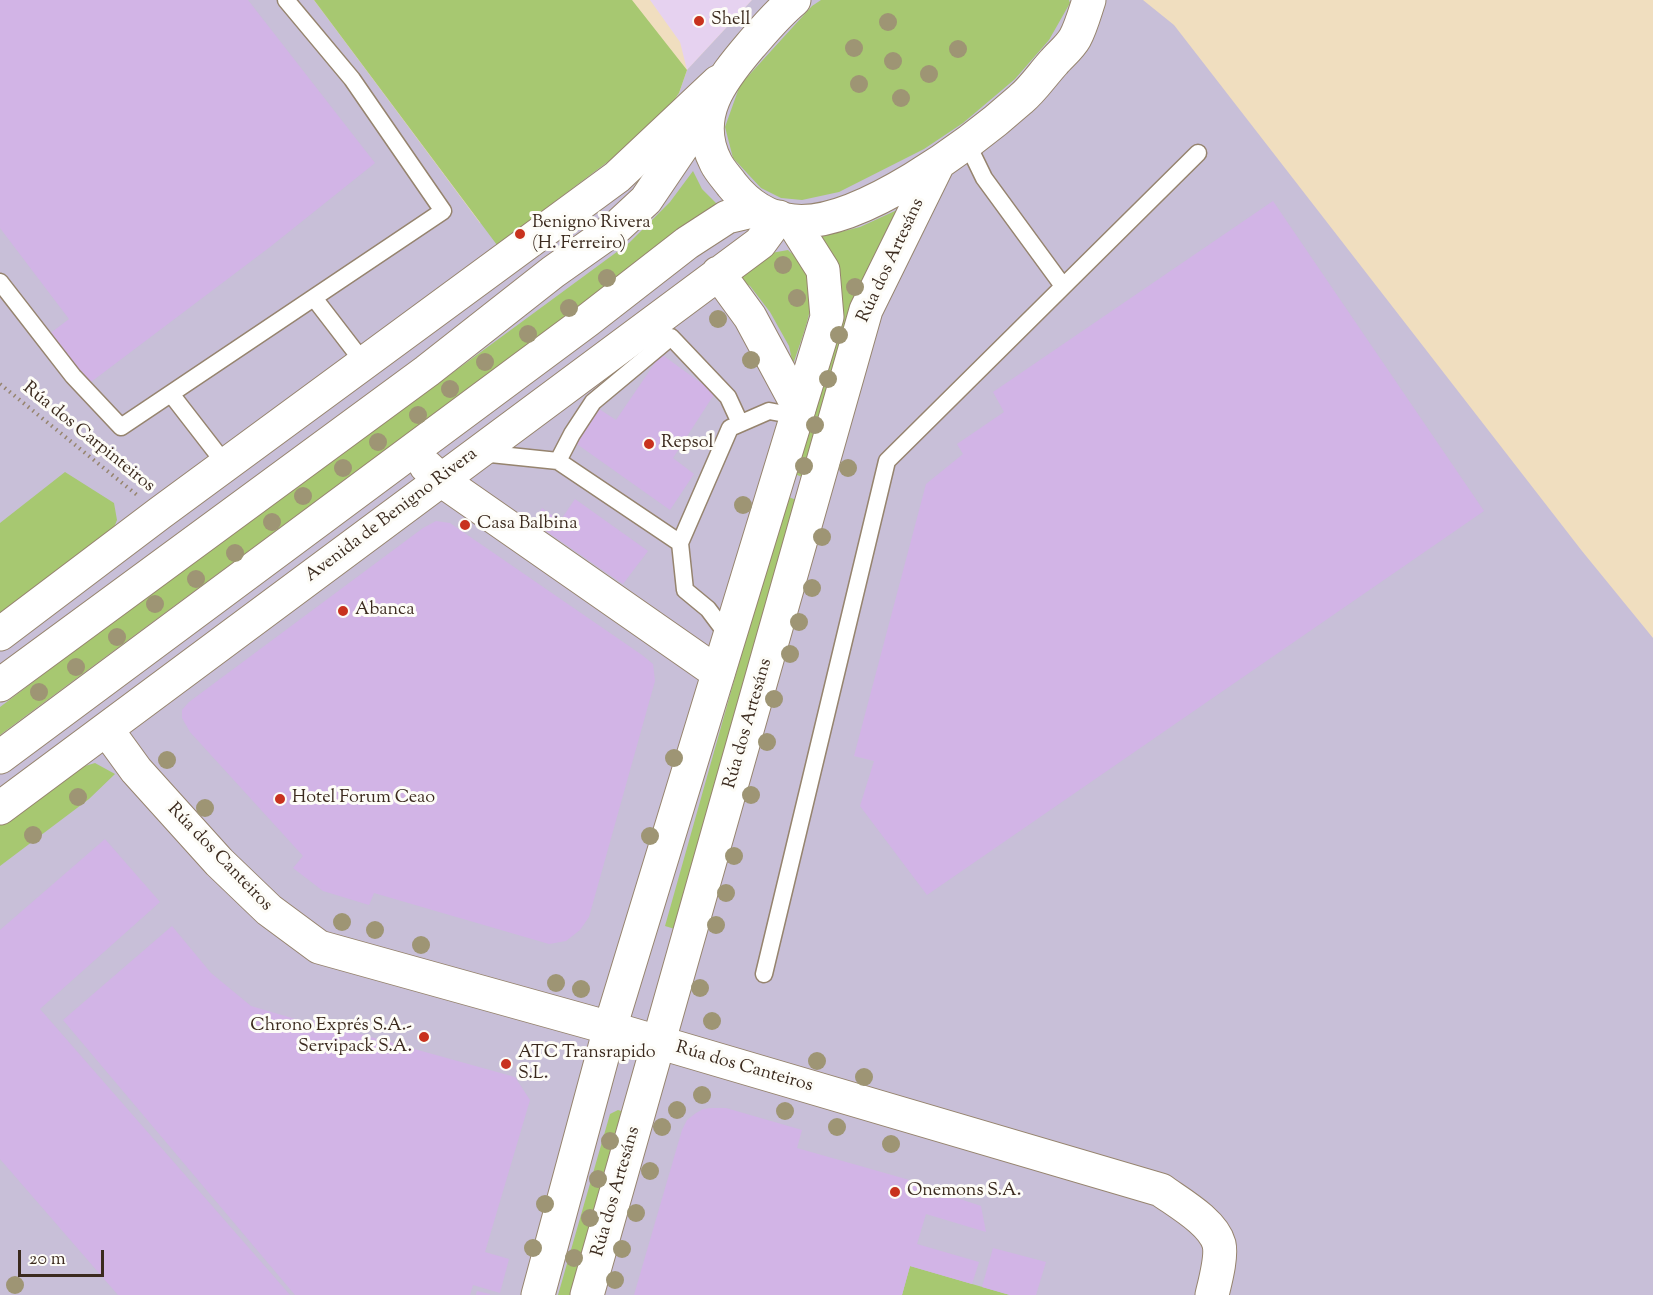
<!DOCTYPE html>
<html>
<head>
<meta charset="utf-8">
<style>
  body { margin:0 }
  #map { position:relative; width:1653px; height:1295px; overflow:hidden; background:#f0debf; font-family:"Sorts Mill Goudy",serif }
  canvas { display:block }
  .scale { position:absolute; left:18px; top:1250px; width:86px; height:27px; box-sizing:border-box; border:3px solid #3b2a1e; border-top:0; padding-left:8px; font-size:18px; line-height:21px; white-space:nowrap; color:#3b2a1e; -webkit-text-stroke:4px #fdfcf7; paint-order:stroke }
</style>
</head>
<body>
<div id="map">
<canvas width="1653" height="1295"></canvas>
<div class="scale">20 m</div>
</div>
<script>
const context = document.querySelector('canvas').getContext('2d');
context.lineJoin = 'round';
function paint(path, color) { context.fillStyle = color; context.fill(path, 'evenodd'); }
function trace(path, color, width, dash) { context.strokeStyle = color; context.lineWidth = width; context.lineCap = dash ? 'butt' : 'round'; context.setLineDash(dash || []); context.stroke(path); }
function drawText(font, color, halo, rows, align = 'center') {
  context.font = font + ' "Sorts Mill Goudy",serif'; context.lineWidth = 6; context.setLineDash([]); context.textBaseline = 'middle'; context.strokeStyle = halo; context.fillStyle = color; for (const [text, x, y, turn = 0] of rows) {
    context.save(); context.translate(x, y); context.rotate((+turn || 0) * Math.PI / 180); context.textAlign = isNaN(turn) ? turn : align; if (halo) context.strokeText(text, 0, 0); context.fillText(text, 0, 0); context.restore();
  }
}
const built = new Path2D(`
  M 650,0 L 752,0 L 687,70 L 680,42 Z`);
const industrial = new Path2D(`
  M 0,0 L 314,0 L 480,223 L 594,170 L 658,124 L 679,93 L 687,70 L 752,0 L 1143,0 L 1174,25 L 1582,551 L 1653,638 L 1653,1295 L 0,1295 Z`);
const green = new Path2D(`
  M 314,0 L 632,0 L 687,70 L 679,93 L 658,124 L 497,245 Z
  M 821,0 L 1069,0 L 1070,3 L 1049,40 L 1015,79 L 963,123 L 924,149 L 839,192 L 802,200 L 781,198 L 761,188 L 733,158 L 725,127 L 740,85 L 812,6 Z
  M 693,171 L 702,189 L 717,204 L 0,735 L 0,707 L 73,652 L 629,243 L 670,202 Z
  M 897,210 L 869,267 L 858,297 L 805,478 L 792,473 L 820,237 L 860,227 Z
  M 788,250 C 793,255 802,260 806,265 C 823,291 801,339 793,365 L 789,346 L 770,312 L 750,286 L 737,278 L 771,253 Z
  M 65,472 L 114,503 L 117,520 L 111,535 L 0,620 L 0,523 Z
  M 786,496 L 799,501 L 678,930 L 665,926 Z
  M 95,763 L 115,774 L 89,799 L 0,866 L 0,823 L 75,769 Z
  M 618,1110 L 621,1111 L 622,1116 L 571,1295 L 558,1295 L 610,1114 Z
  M 910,1266 L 1010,1295 L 902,1295 Z`);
const building = new Path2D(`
  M 0,0 L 248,0 L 375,163 L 270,247 L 87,385 L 48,335 L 69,319 L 0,228 Z
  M 1273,201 L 1484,511 L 927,895 L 860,806 L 874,761 L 854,756 L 926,484 L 963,454 L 957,444 L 1004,412 L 993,392 Z
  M 661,354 L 715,393 L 673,458 L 694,474 L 670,510 L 574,442 L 596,407 L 616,420 Z
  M 575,499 L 648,551 L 623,584 L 533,522 L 542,508 L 560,521 Z
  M 436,521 L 450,523 L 642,655 L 653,664 L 655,681 L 589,917 L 580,930 L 566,941 L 549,944 L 374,893 L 369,905 L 323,891 L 293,868 L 303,856 L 190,732 L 182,718 L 182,710 L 189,702 L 423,528 Z
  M 105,839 L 160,902 L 40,1009 L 290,1295 L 118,1295 L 0,1159 L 0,930 Z
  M 172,926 L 211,973 L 251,1006 L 309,1023 L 310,1020 L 515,1077 L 530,1100 L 485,1252 L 509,1259 L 500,1293 L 473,1285 L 470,1295 L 295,1295 L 63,1020 Z
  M 712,1108 L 726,1108 L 802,1130 L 797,1148 L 934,1187 L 933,1190 L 981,1206 L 986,1232 L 926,1214 L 917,1244 L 979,1262 L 972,1284 L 910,1266 L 902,1295 L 634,1295 L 682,1130 L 687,1120 L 696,1113 L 703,1109 Z
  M 993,1248 L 1046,1262 L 1036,1295 L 1010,1295 L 982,1287 Z
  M 477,1291 L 490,1294 L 490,1295 L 476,1295 Z`);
const path = new Path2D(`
  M 0,384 L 137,495`);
const lane = new Path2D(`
  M 967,143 L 984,178 L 1063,286
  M 0,282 L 73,376 L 121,427 L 443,211 L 352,79 L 286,0
  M 314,298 L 364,363
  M 171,394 L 226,465
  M 481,453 L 558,461 L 680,543 L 685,590 L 708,609 L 729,637
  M 558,461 L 572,434 L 593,402 L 671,337 L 728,397 L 740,423
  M 680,543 L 730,428 L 769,411 L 796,416
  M 764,974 L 887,461 L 1198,153`);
const street = new Path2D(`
  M 718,273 L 750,317 L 799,408
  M 426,466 L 441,480 L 718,673
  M 0,634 L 160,513 L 617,177 L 718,82
  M 107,730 L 136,770 L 219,862 L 269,910 L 319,947 L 610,1028 L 1161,1190 C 1179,1203 1213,1222 1219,1244 C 1222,1257 1215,1282 1212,1295
  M 0,808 L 760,243 L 779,217`);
const secondary = new Path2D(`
  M 794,0 C 777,14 764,30 750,46 C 721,80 692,117 716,163 C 720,171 727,178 732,185 C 747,204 767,218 793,221 C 858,228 973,142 1021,99 C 1033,89 1043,74 1054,62 C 1060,55 1070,47 1075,38 C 1081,27 1085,12 1089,0
  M 0,685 L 427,371 L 553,272 L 618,226 L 646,200 L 709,107
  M 0,757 L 588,320 L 687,243 L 727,217 L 757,210
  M 538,1295 L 610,1028 L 827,317 L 823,270 L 792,221
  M 587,1295 L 866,310 L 938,164`);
const trees = [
  [888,22],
  [854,48],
  [958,49],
  [893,61],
  [929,74],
  [859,84],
  [901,98],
  [783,265],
  [607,278],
  [855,287],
  [797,298],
  [569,308],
  [718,319],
  [528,334],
  [839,335],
  [751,360],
  [485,362],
  [828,379],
  [450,389],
  [418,415],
  [815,425],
  [378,442],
  [804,466],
  [343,468],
  [848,468],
  [303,496],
  [743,505],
  [272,522],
  [822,537],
  [235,553],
  [196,579],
  [812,588],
  [155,604],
  [799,622],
  [117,637],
  [790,654],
  [76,667],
  [39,692],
  [774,699],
  [767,742],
  [674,758],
  [167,760],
  [751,795],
  [78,797],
  [205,808],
  [33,835],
  [650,836],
  [734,856],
  [726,893],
  [342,922],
  [716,925],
  [375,930],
  [421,945],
  [556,983],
  [700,988],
  [581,989],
  [712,1021],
  [817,1061],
  [864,1077],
  [702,1095],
  [677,1110],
  [785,1111],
  [662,1127],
  [837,1127],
  [610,1141],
  [891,1144],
  [650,1171],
  [598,1179],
  [545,1204],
  [636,1213],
  [590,1218],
  [533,1248],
  [622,1249],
  [574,1258],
  [615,1280],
  [15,1285]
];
const markers = [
  [699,21,6,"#c8321e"],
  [520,234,6,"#c8321e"],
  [649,444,6,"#c8321e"],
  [465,525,6,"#c8321e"],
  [343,611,6,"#c8321e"],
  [280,799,6,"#c8321e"],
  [424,1037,6,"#c8321e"],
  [506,1064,6,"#c8321e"],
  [895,1192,6,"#c8321e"]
];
const poiNames = [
  ["Shell",711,21],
  ["Benigno Rivera",532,224],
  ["(H. Ferreiro)",532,245],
  ["Repsol",661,444],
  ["Casa Balbina",477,525],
  ["Abanca",355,611],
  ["Hotel Forum Ceao",292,799],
  ["Chrono Exprés S.A.-",412,1027,"right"],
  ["Servipack S.A.",412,1048,"right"],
  ["ATC Transrapido",518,1054],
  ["S.L.",518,1075],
  ["Onemons S.A.",907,1192]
];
const streetNames = [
  ["Rúa dos Artesáns",892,261,-65],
  ["Rúa dos Carpinteiros",88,438,39],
  ["Avenida de Benigno Rivera",392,516,-37],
  ["Rúa dos Artesáns",749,724,-74],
  ["Rúa dos Canteiros",219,858,46],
  ["Rúa dos Canteiros",744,1068,16],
  ["Rúa dos Artesáns",617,1192,-74]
];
paint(built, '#e6d2f0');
paint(industrial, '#c8bfd8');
paint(green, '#a7c871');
paint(building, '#d2b4e6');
trace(lane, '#96846e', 19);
trace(street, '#96846e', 35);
trace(secondary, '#96846e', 35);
trace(path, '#96846e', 4, [1.5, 4.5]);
trace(lane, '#fff', 16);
trace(street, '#fff', 33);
trace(secondary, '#fff', 33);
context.fillStyle = '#9e9574';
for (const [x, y] of trees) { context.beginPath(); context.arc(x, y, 9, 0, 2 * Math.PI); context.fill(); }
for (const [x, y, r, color] of markers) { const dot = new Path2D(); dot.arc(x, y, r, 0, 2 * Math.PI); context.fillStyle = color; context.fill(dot); trace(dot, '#fdfcf7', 2); }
drawText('18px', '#3b2a1e', '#fdfcf7', poiNames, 'left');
drawText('18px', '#3b2a1e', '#fdfcf7', streetNames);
</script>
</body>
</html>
